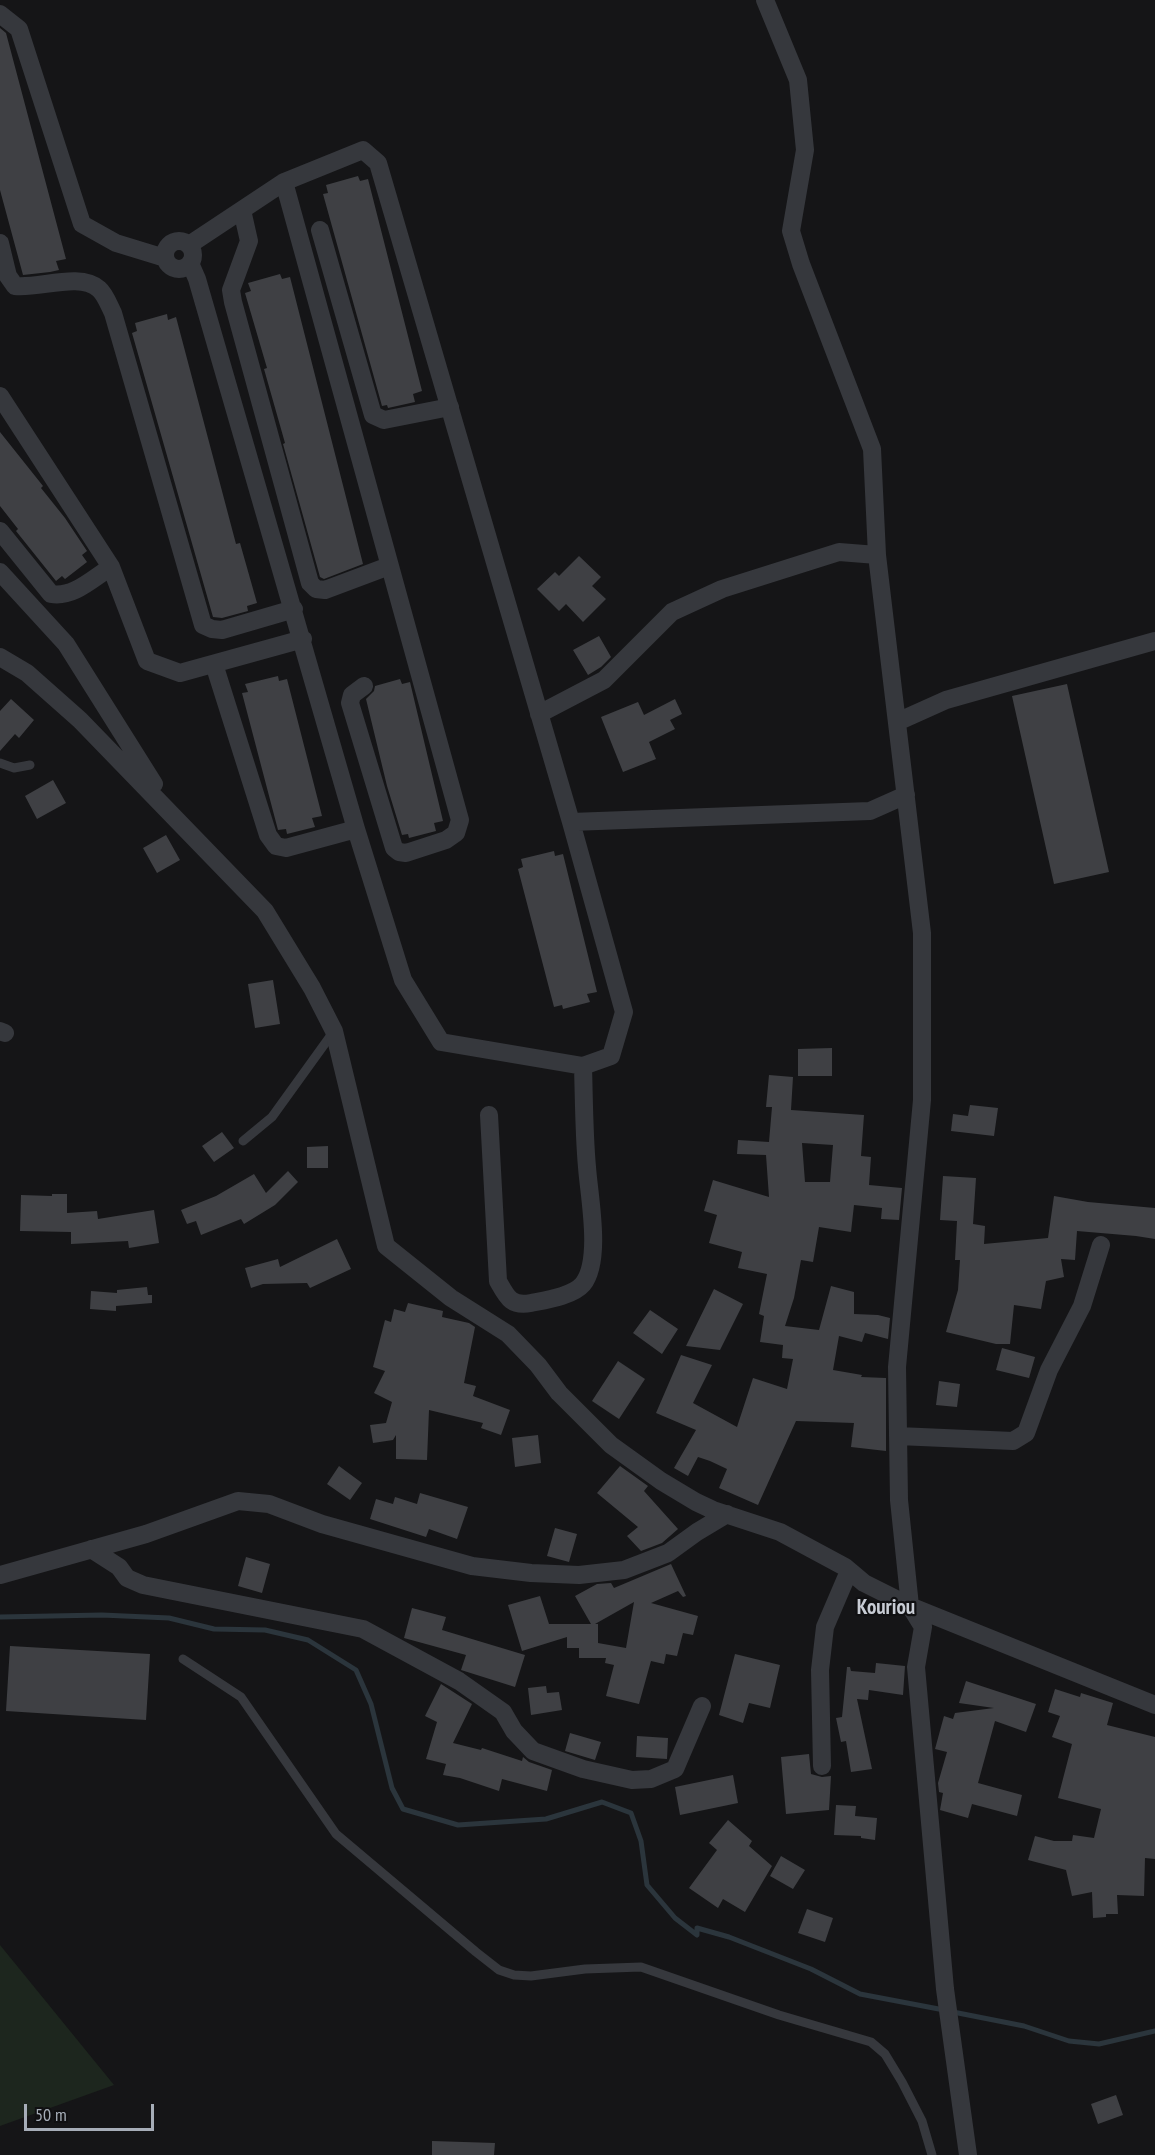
<!DOCTYPE html>
<html>
<head>
<meta charset="utf-8">
<style>
  body { margin:0 }
  #map { position:relative; width:1155px; height:2155px; overflow:hidden; background:#151517; font-family:"PT Sans Narrow",sans-serif }
  canvas { display:block }
  .scale { position:absolute; left:24px; top:2104px; width:130px; height:27px; box-sizing:border-box; border:3px solid #a6adb8; border-top:0; padding-left:8px; font-size:18px; line-height:21px; white-space:nowrap; color:#a6adb8; -webkit-text-stroke:4px #101012; paint-order:stroke }
</style>
</head>
<body>
<div id="map">
<canvas width="1155" height="2155"></canvas>
<div class="scale">50 m</div>
</div>
<script>
const context = document.querySelector('canvas').getContext('2d');
context.lineJoin = 'round';
function paint(path, color) { context.fillStyle = color; context.fill(path, 'evenodd'); }
function trace(path, color, width, dash) { context.strokeStyle = color; context.lineWidth = width; context.lineCap = dash ? 'butt' : 'round'; context.setLineDash(dash || []); context.stroke(path); }
function drawText(font, color, halo, rows, align = 'center') {
  context.font = font + ' "PT Sans Narrow",sans-serif'; context.lineWidth = 4.5; context.setLineDash([]); context.textBaseline = 'middle'; context.strokeStyle = halo; context.fillStyle = color; for (const [text, x, y, turn = 0] of rows) {
    context.save(); context.translate(x, y); context.rotate((+turn || 0) * Math.PI / 180); context.textAlign = isNaN(turn) ? turn : align; if (halo) context.strokeText(text, 0, 0); context.fillText(text, 0, 0); context.restore();
  }
}
const green = new Path2D(`
  M 0,1945 L 114,2085 L 0,2126 Z`);
const stream = new Path2D(`
  M 0,1617 L 102,1615 L 169,1618 L 214,1629 L 265,1630 L 308,1640 L 356,1670 L 371,1704 L 392,1788 L 403,1809 L 458,1825 L 546,1819 L 602,1802 L 631,1813 L 641,1841 L 647,1885 L 675,1918 L 697,1935 L 697,1928 L 729,1937 L 811,1969 L 860,1994 L 944,2010
  M 953,2012 L 1024,2026 L 1069,2041 L 1099,2044 L 1155,2031`);
const building = new Path2D(`
  M 0,28 L 6,33 L 66,259 L 56,261 L 59,270 L 50,272 L 23,275 L 0,190 Z
  M 358,176 L 360,181 L 368,179 L 422,391 L 413,394 L 415,402 L 388,408 L 387,405 L 382,406 L 323,194 L 328,193 L 326,185 Z
  M 280,274 L 282,279 L 290,277 L 363,564 L 324,579 L 320,577 L 283,444 L 285,443 L 264,369 L 267,368 L 245,293 L 251,291 L 248,283 Z
  M 167,314 L 168,320 L 176,317 L 236,544 L 240,543 L 257,603 L 247,606 L 248,611 L 222,618 L 213,617 L 132,333 L 137,331 L 135,323 Z
  M 0,432 L 43,486 L 41,488 L 65,518 L 87,551 L 82,555 L 87,562 L 65,579 L 62,576 L 56,581 L 16,531 L 18,529 L 0,506 Z
  M 579,556 L 601,577 L 592,586 L 606,599 L 583,622 L 566,604 L 559,611 L 537,589 L 555,572 L 559,576 Z
  M 599,636 L 611,657 L 601,667 L 588,675 L 573,650 Z
  M 278,676 L 279,681 L 287,679 L 322,816 L 312,818 L 315,827 L 287,834 L 286,829 L 278,830 L 242,693 L 248,692 L 245,684 Z
  M 400,679 L 402,684 L 410,682 L 443,821 L 434,823 L 436,831 L 409,838 L 408,834 L 402,835 L 387,786 L 366,699 L 374,691 L 375,686 Z
  M 1067,684 L 1109,872 L 1054,884 L 1012,696 Z
  M 11,699 L 34,720 L 19,738 L 15,734 L 0,751 L 0,711 Z
  M 675,699 L 682,714 L 670,720 L 675,729 L 649,742 L 656,759 L 623,772 L 601,717 L 638,702 L 644,715 Z
  M 53,780 L 66,803 L 37,819 L 25,796 Z
  M 166,835 L 180,860 L 157,873 L 143,848 Z
  M 554,851 L 555,856 L 563,854 L 597,992 L 587,994 L 590,1002 L 563,1009 L 562,1005 L 554,1007 L 518,869 L 523,867 L 521,859 Z
  M 273,980 L 280,1024 L 255,1028 L 248,984 Z
  M 832,1048 L 832,1076 L 798,1076 L 798,1049 Z
  M 769,1075 L 793,1077 L 791,1110 L 864,1115 L 861,1156 L 871,1157 L 869,1185 L 902,1188 L 899,1220 L 881,1219 L 882,1208 L 854,1205 L 851,1232 L 819,1227 L 813,1262 L 801,1260 L 794,1298 L 785,1326 L 819,1330 L 831,1286 L 854,1292 L 854,1314 L 878,1315 L 890,1318 L 888,1339 L 865,1333 L 862,1342 L 839,1336 L 833,1370 L 862,1375 L 861,1377 L 886,1378 L 886,1451 L 851,1447 L 854,1423 L 796,1421 L 758,1505 L 719,1488 L 727,1469 L 710,1461 L 698,1457 L 688,1476 L 674,1468 L 696,1430 L 656,1413 L 681,1355 L 712,1365 L 693,1403 L 737,1427 L 753,1378 L 787,1389 L 793,1359 L 782,1358 L 783,1345 L 760,1342 L 764,1316 L 759,1314 L 767,1274 L 738,1268 L 742,1252 L 709,1243 L 717,1215 L 704,1211 L 713,1180 L 769,1197 L 766,1155 L 737,1154 L 738,1140 L 769,1142 L 772,1107 L 766,1107 ZM 802,1143 L 833,1145 L 830,1182 L 805,1182 Z
  M 970,1105 L 998,1108 L 994,1136 L 951,1131 L 953,1114 L 968,1116 Z
  M 222,1132 L 234,1148 L 214,1162 L 202,1146 Z
  M 328,1146 L 328,1168 L 307,1168 L 307,1147 Z
  M 288,1171 L 298,1182 L 275,1205 L 244,1224 L 241,1219 L 201,1235 L 196,1221 L 187,1224 L 181,1210 L 216,1196 L 254,1174 L 266,1193 Z
  M 943,1176 L 976,1178 L 973,1224 L 985,1226 L 984,1244 L 1048,1238 L 1054,1196 L 1088,1202 L 1155,1208 L 1155,1239 L 1136,1236 L 1077,1231 L 1075,1260 L 1061,1259 L 1064,1277 L 1046,1281 L 1041,1309 L 1014,1305 L 1010,1344 L 996,1344 L 946,1332 L 958,1290 L 960,1260 L 955,1260 L 957,1221 L 940,1220 Z
  M 52,1194 L 67,1194 L 67,1213 L 97,1211 L 98,1219 L 154,1210 L 159,1243 L 129,1248 L 128,1241 L 71,1244 L 71,1232 L 20,1231 L 21,1195 L 52,1196 Z
  M 337,1239 L 351,1269 L 310,1288 L 307,1283 L 263,1284 L 251,1288 L 245,1268 L 278,1259 L 280,1267 Z
  M 147,1287 L 148,1295 L 152,1295 L 152,1303 L 116,1306 L 116,1311 L 90,1309 L 91,1291 L 117,1293 L 117,1290 Z
  M 714,1289 L 743,1304 L 720,1350 L 686,1346 Z
  M 408,1303 L 443,1311 L 442,1317 L 469,1323 L 475,1327 L 464,1383 L 476,1386 L 473,1396 L 510,1410 L 501,1435 L 481,1428 L 483,1423 L 429,1410 L 427,1460 L 396,1459 L 396,1435 L 393,1440 L 373,1443 L 370,1425 L 386,1423 L 392,1402 L 374,1393 L 385,1371 L 373,1367 L 385,1320 L 391,1322 L 394,1309 L 405,1312 Z
  M 650,1310 L 678,1329 L 662,1354 L 633,1333 Z
  M 1002,1348 L 1035,1357 L 1029,1378 L 996,1370 Z
  M 618,1361 L 645,1379 L 619,1419 L 592,1401 Z
  M 939,1381 L 960,1384 L 957,1407 L 936,1405 Z
  M 538,1435 L 541,1463 L 515,1467 L 512,1438 Z
  M 339,1466 L 362,1483 L 350,1500 L 327,1484 Z
  M 620,1466 L 648,1486 L 644,1491 L 678,1529 L 662,1543 L 641,1551 L 627,1536 L 638,1527 L 597,1493 Z
  M 420,1493 L 468,1507 L 457,1539 L 429,1529 L 426,1537 L 370,1519 L 376,1499 L 393,1504 L 395,1497 L 417,1504 Z
  M 555,1528 L 577,1534 L 569,1562 L 547,1556 Z
  M 246,1557 L 270,1564 L 262,1593 L 238,1586 Z
  M 671,1564 L 686,1596 L 683,1597 L 678,1591 L 651,1603 L 698,1616 L 693,1635 L 683,1633 L 677,1656 L 666,1654 L 664,1664 L 651,1661 L 639,1704 L 606,1696 L 614,1665 L 605,1663 L 606,1658 L 579,1658 L 579,1648 L 567,1648 L 567,1637 L 522,1651 L 508,1605 L 540,1596 L 549,1624 L 591,1624 L 575,1596 L 597,1584 L 611,1583 L 614,1588 ZM 634,1602 L 626,1648 L 598,1643 L 598,1624 L 595,1624 Z
  M 412,1608 L 446,1617 L 442,1630 L 525,1655 L 515,1687 L 461,1670 L 466,1655 L 404,1638 Z
  M 10,1646 L 150,1654 L 146,1720 L 6,1711 Z
  M 735,1654 L 780,1665 L 770,1708 L 749,1703 L 743,1723 L 719,1715 Z
  M 876,1663 L 905,1666 L 903,1695 L 869,1690 L 868,1700 L 857,1699 L 872,1769 L 851,1772 L 846,1741 L 841,1742 L 836,1718 L 842,1717 L 847,1667 L 850,1667 L 851,1671 L 875,1673 Z
  M 966,1681 L 1036,1704 L 1026,1732 L 995,1721 L 978,1783 L 1022,1795 L 1017,1816 L 972,1804 L 968,1818 L 940,1810 L 943,1793 L 939,1792 L 938,1783 L 947,1752 L 935,1749 L 944,1716 L 953,1719 L 955,1713 L 994,1708 L 959,1703 Z
  M 441,1684 L 472,1704 L 453,1743 L 481,1750 L 482,1748 L 522,1761 L 523,1757 L 529,1762 L 552,1770 L 547,1791 L 502,1779 L 499,1791 L 460,1778 L 443,1775 L 446,1764 L 426,1759 L 437,1722 L 425,1716 Z
  M 546,1686 L 547,1693 L 559,1692 L 562,1710 L 531,1715 L 528,1688 Z
  M 1055,1689 L 1080,1697 L 1081,1693 L 1113,1703 L 1107,1725 L 1155,1737 L 1155,1859 L 1145,1858 L 1144,1896 L 1117,1895 L 1118,1914 L 1106,1914 L 1106,1917 L 1093,1918 L 1092,1892 L 1072,1896 L 1066,1870 L 1028,1860 L 1035,1836 L 1054,1841 L 1072,1841 L 1073,1835 L 1094,1838 L 1101,1809 L 1058,1798 L 1072,1744 L 1052,1737 L 1060,1716 L 1048,1712 Z
  M 570,1733 L 601,1742 L 595,1760 L 565,1751 Z
  M 637,1736 L 668,1738 L 667,1759 L 636,1757 Z
  M 809,1754 L 811,1774 L 822,1777 L 831,1776 L 829,1810 L 786,1814 L 781,1757 Z
  M 733,1775 L 738,1803 L 680,1815 L 675,1787 Z
  M 836,1805 L 856,1806 L 855,1816 L 877,1818 L 875,1840 L 861,1838 L 861,1836 L 834,1835 Z
  M 728,1820 L 752,1841 L 749,1846 L 772,1866 L 745,1912 L 723,1899 L 718,1908 L 689,1888 L 717,1850 L 709,1843 Z
  M 781,1856 L 805,1870 L 793,1889 L 770,1876 Z
  M 807,1909 L 833,1918 L 825,1942 L 798,1933 Z
  M 1116,2095 L 1123,2115 L 1098,2124 L 1091,2104 Z
  M 432,2141 L 495,2143 L 494,2155 L 432,2155 Z`);
const service = new Path2D(`
  M 0,763 L 14,768 L 30,765
  M 243,1141 L 272,1117 L 334,1031
  M 183,1659 L 241,1697 L 336,1834 L 476,1952 L 499,1970 L 514,1975 L 531,1976 L 585,1969 L 641,1967 L 779,2015 L 871,2042 L 885,2054 L 902,2082 L 922,2121 L 932,2155`);
const minor = new Path2D(`
  M 765,0 L 798,80 L 805,150 L 791,231 L 801,264 L 872,449 L 877,555 L 922,933 L 922,1100 L 897,1367 L 899,1500 L 910,1606 L 923,1627 L 916,1667 L 945,1989 L 968,2155
  M 0,14 L 19,29 L 82,224 L 116,243 L 165,258
  M 284,182 L 460,820 L 456,833 L 446,840 L 406,853 L 399,852 L 394,848 L 350,703 L 352,695 L 364,686
  M 242,210 L 249,241 L 231,290 L 233,302 L 310,583 L 316,589 L 325,590 L 389,566
  M 320,230 L 373,415 L 384,420 L 450,407
  M165 255a14 14 0 1 1 28 0a14 14 0 1 1-28 0Z
  M 0,243 L 8,276 L 15,286 C 39,289 80,272 99,289 C 105,294 109,305 113,313 L 203,625 L 212,629 L 222,630 L 294,609
  M 189,245 L 284,182 L 363,150 L 378,163 L 571,822 L 624,1012 L 611,1056 L 583,1066 L 441,1042 L 403,980 L 356,829 L 197,279 L 190,263
  M 0,396 L 111,567 L 147,661 L 180,673 L 303,639
  M 0,531 L 51,594 C 73,598 92,579 111,567
  M 0,572 L 66,644 L 154,784
  M 0,657 L 27,673 L 80,720 L 265,911 L 312,988 L 334,1031 L 386,1246 L 451,1298 L 508,1334 L 538,1365 L 559,1393 L 611,1445 L 661,1481 L 696,1502 L 713,1510 L 780,1532 L 845,1567 L 864,1583 L 910,1606 L 1155,1705
  M 214,664 L 268,835 L 276,846 L 286,848 L 356,829
  M 539,714 L 604,680 L 672,612 L 722,589 L 839,552 L 877,555
  M 897,722 L 946,700 L 1155,641
  M 571,822 L 870,811 L 906,795
  M 0,1031 L 5,1033
  M 489,1115 L 498,1281 C 507,1297 511,1307 531,1303 C 546,1300 573,1296 583,1284 C 602,1260 589,1196 587,1167 C 584,1134 584,1100 583,1066
  M 898,1436 L 1013,1441 L 1026,1433 L 1049,1370 L 1082,1306 L 1101,1245
  M 91,1549 L 119,1567 L 127,1578 L 143,1585 L 363,1629 L 459,1681 L 503,1712 L 514,1731 L 533,1751 L 583,1769 L 632,1780 L 651,1779 L 675,1769 L 702,1706
  M 0,1575 L 146,1534 L 238,1501 L 269,1504 L 322,1524 L 472,1566 L 531,1573 L 579,1575 L 624,1570 L 668,1553 L 697,1532 L 727,1514
  M 822,1766 L 820,1670 L 825,1627 L 849,1571`);
const districtNames = [
  ["Kouriou",886,1608]
];
paint(green, '#1d261e');
trace(stream, '#2b353c', 5);
paint(building, '#3f4044');
trace(service, '#36383d', 9);
trace(minor, '#36383d', 18);
drawText('bold 21px', '#c8ccd4', '#101012', districtNames);
</script>
</body>
</html>
